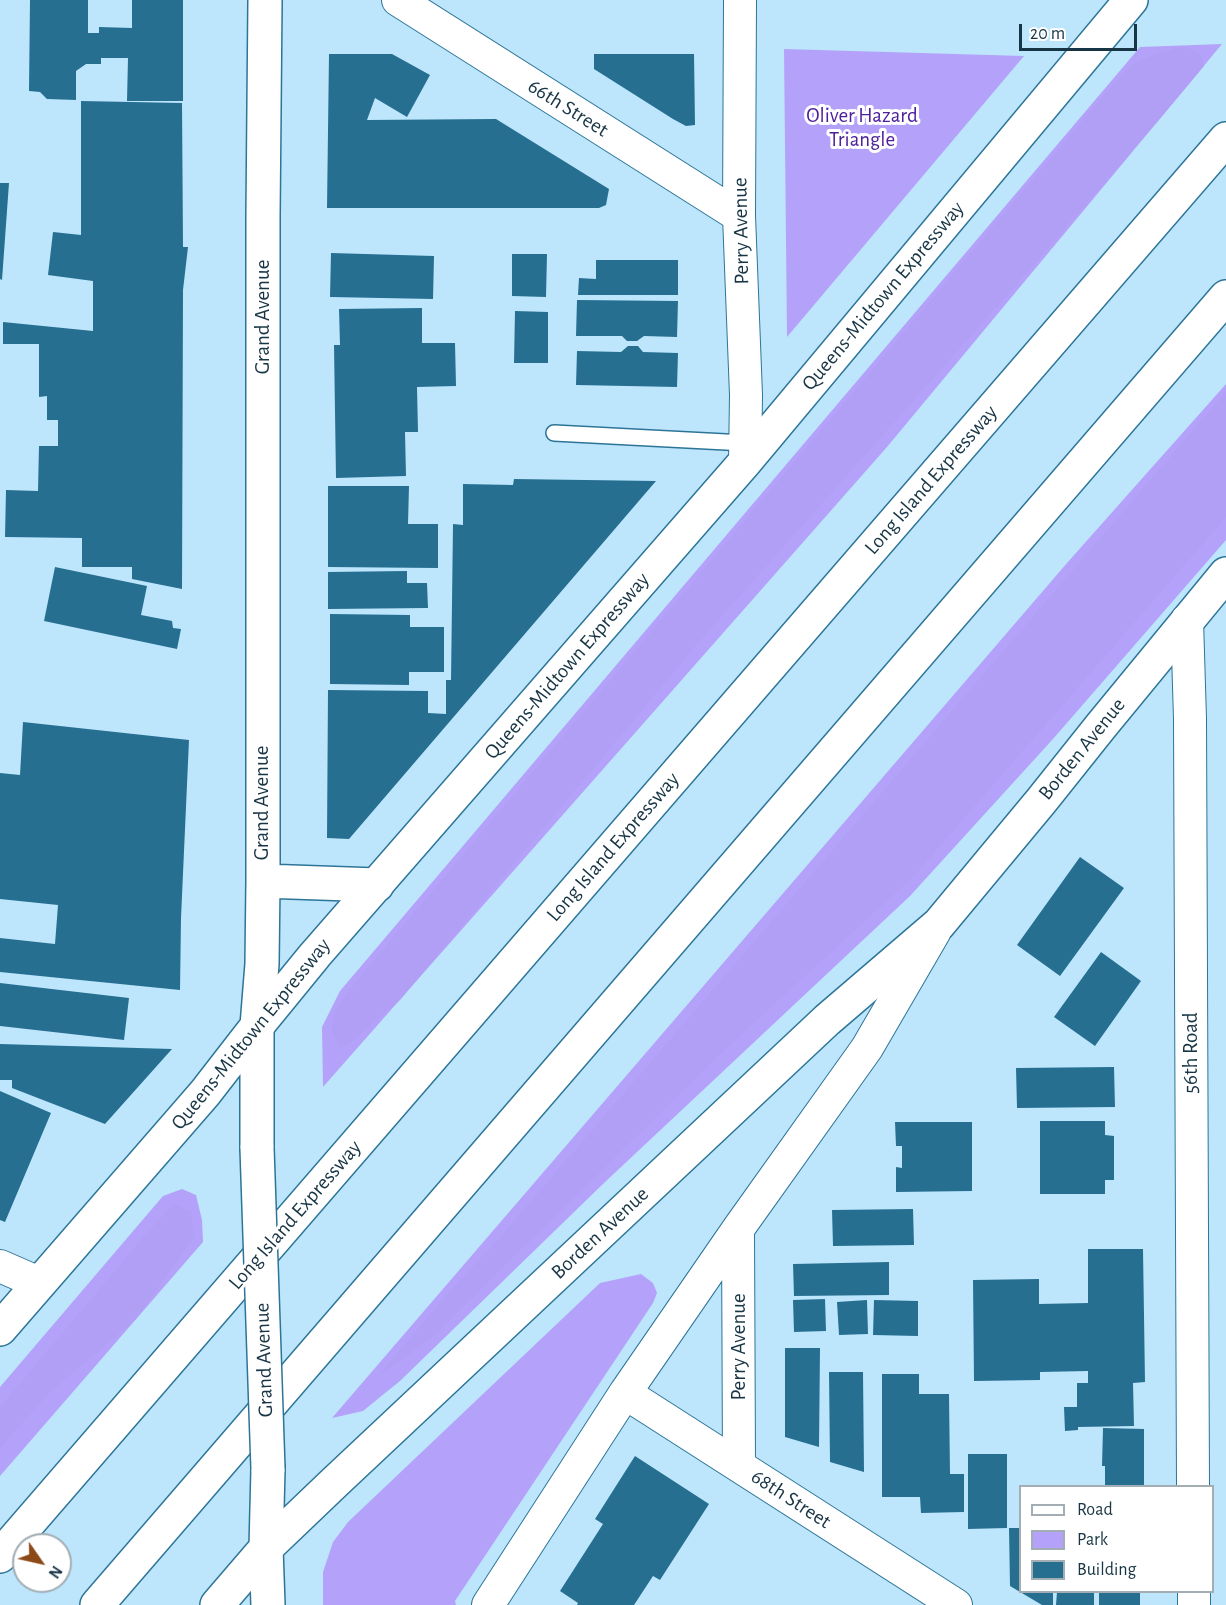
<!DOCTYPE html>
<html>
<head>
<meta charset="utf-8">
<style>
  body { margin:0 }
  #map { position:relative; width:1226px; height:1605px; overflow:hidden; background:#bde6fd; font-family:"Alegreya Sans",sans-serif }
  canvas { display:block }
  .legend { position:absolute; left:1019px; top:1485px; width:195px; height:108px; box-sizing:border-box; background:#fff; border:2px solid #a2aeb4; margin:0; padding:8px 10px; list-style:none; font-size:18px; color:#173544 }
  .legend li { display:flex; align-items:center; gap:12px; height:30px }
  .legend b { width:30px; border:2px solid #a2aeb4 }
  .north { position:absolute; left:12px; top:1533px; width:60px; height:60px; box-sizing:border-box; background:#fff; border:2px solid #a2aeb4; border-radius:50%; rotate:124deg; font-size:16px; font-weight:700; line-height:24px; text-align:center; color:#173544 }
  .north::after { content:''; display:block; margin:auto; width:21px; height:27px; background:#8c4918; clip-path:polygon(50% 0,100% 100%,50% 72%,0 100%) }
  .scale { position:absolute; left:1019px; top:24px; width:118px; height:27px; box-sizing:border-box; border:3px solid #173544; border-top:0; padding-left:8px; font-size:18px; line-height:21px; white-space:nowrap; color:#173544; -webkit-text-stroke:4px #fff; paint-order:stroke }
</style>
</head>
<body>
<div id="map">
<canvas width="1226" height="1605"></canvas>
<ul class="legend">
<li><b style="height:8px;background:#fff"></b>Road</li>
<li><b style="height:16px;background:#b4a2fa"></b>Park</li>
<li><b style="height:16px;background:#266f91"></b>Building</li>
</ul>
<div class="north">N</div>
<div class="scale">20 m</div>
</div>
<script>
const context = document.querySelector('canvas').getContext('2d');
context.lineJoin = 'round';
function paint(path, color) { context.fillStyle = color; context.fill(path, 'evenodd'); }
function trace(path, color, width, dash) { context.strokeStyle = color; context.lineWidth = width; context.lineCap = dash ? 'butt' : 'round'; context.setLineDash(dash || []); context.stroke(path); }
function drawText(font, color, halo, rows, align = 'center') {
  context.font = font + ' "Alegreya Sans",sans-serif'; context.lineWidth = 6; context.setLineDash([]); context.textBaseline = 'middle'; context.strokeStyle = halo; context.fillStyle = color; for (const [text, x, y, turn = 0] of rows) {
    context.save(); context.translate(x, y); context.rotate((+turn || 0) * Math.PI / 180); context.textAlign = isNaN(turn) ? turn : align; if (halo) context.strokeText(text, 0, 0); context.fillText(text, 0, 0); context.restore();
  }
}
const green = new Path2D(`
  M 1222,44 L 887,447 L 323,1087 L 322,1027 L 340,991 L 1140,47 Z
  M 784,49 L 1024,56 L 787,337 Z
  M 1226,384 L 1226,540 L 1053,739 L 910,896 L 604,1183 L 400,1381 L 363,1411 L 332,1418 L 1067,563 Z
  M 182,1189 L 196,1195 L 202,1220 L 203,1242 L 0,1476 L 0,1387 L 163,1196 Z
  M 641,1274 L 653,1283 L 657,1293 L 653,1303 L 455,1601 L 456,1605 L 323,1605 L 323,1572 L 333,1542 L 348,1522 L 600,1283 Z`);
const forest = new Path2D(`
  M 1183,46 C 1194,50 1203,53 1204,66 L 1158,121 L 1017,284 L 697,644 L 400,1000 L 346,1046 L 339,1047 L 332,1031 L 334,1013 L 354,984 L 1115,82 L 1131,65 L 1153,55 Z
  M 1226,392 L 1226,517 L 913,877 L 733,1042 L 430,1339 L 378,1376 L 444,1298 L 504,1233 Z
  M 174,1203 L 191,1212 L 194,1237 L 135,1320 L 49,1393 L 0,1448 L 0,1407 L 147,1233 Z`);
const building = new Path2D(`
  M 30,0 L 88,0 L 88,33 L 99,33 L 99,27 L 132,28 L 132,0 L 183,0 L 183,101 L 127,101 L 128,58 L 101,58 L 101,64 L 86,64 L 76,71 L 76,100 L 47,99 L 40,92 L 29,91 Z
  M 329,54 L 392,54 L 430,75 L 407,117 L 375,98 L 367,120 L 496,119 L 609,189 L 606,205 L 599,208 L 327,208 Z
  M 594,54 L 694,54 L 695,125 L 686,126 L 673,119 L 594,69 Z
  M 81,101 L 182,103 L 183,247 L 188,247 L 183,290 L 182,589 L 132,579 L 132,567 L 82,567 L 82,538 L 5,537 L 6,490 L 38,491 L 39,446 L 58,446 L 58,420 L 47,420 L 47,396 L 39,397 L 39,344 L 3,344 L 3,322 L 93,331 L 93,281 L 48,275 L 53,232 L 81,235 Z
  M 0,183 L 9,183 L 2,280 L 0,279 Z
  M 331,253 L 434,256 L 433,299 L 330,297 Z
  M 512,254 L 547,254 L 546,297 L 512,296 Z
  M 596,260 L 678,260 L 678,295 L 578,295 L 579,278 L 596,279 Z
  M 577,300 L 678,301 L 677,337 L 644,336 L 637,341 L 627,341 L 622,336 L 576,336 Z
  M 422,308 L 422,343 L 455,343 L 456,386 L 417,387 L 418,432 L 405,432 L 406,476 L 336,478 L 334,345 L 340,345 L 339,309 Z
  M 515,311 L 548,312 L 548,363 L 514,363 Z
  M 628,346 L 638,346 L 643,352 L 678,353 L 677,387 L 576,385 L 577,351 L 621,352 Z
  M 514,479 L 656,481 L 349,839 L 327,838 L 328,690 L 428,691 L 428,713 L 446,714 L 446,680 L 451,680 L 453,524 L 463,525 L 463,484 L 513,485 Z
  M 328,486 L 409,486 L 408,524 L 438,524 L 438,568 L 328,567 Z
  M 55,567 L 147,586 L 141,615 L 172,621 L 173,628 L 181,629 L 177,649 L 44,621 Z
  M 407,571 L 407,583 L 427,583 L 428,608 L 328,609 L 328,572 Z
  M 330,614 L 410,615 L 410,627 L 444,627 L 444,672 L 409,672 L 409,685 L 330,684 Z
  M 23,722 L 189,740 L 181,918 L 180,990 L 0,972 L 0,938 L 55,944 L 58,905 L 0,899 L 0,773 L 20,775 Z
  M 1080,857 L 1124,888 L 1060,976 L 1017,945 Z
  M 1101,952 L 1141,981 L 1095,1046 L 1054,1017 Z
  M 0,983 L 129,998 L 124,1040 L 0,1026 Z
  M 0,1044 L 172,1049 L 105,1124 L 12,1088 L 12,1080 L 0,1080 Z
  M 1114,1067 L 1115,1107 L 1017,1108 L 1016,1068 Z
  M 0,1091 L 51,1113 L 5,1222 L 0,1220 Z
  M 1040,1121 L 1105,1121 L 1105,1135 L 1114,1136 L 1114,1180 L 1105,1180 L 1105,1194 L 1040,1194 Z
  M 895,1122 L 972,1122 L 972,1191 L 896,1192 L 896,1167 L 902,1168 L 902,1146 L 896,1146 Z
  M 913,1209 L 914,1245 L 833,1246 L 832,1210 Z
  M 1088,1249 L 1143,1249 L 1145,1382 L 1133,1383 L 1134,1426 L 1078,1427 L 1078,1430 L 1065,1431 L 1064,1407 L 1077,1407 L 1077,1383 L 1088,1383 L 1088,1371 L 1040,1372 L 1040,1380 L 974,1381 L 973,1280 L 1039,1279 L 1039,1304 L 1088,1303 Z
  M 889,1262 L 889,1295 L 794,1296 L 793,1264 Z
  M 825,1299 L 826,1331 L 794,1332 L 793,1300 Z
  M 867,1300 L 868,1334 L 839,1335 L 837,1302 Z
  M 874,1300 L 918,1301 L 918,1336 L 873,1335 Z
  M 785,1348 L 820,1348 L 819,1447 L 785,1437 Z
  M 829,1372 L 863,1372 L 864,1472 L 830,1462 Z
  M 882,1374 L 919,1374 L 919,1394 L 949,1394 L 950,1474 L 964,1474 L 964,1512 L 921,1513 L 920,1497 L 882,1497 Z
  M 1103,1428 L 1144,1429 L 1144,1486 L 1105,1486 L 1105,1466 L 1102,1466 Z
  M 968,1454 L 1007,1454 L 1007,1528 L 968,1529 Z
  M 635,1456 L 709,1504 L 660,1580 L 653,1576 L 634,1605 L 577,1605 L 578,1603 L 560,1591 L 603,1524 L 595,1519 Z
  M 1009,1528 L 1020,1528 L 1020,1592 L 1053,1592 L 1053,1605 L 1042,1605 L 1010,1586 Z
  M 1057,1592 L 1094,1592 L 1094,1605 L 1056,1605 Z
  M 1099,1592 L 1140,1592 L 1140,1605 L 1099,1605 Z`);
const service = new Path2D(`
  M 554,433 L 745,443`);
const minor = new Path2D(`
  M 398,0 L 739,216
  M 740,0 L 739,216 L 746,395 L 745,462
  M 1187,620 L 1190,719 L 1193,1486
  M 738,1229 L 739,1466
  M 0,1266 L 39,1283
  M 625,1393 L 956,1605
  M 1194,1592 L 1194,1605
  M 488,1605 L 625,1393 L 738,1229 L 867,1048 L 935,931`);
const secondary = new Path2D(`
  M 257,1026 L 315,955 L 745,462 L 1131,0
  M 268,1605 L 266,1548 L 334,1483 L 827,1020 L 939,924 L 1042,800 L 1101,726 L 1226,574`);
const primary = new Path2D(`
  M 263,881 L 377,885
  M 257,1148 L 257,1026 L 262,964 L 263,881 L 263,216 L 265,0
  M 0,1329 L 205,1093 L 257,1026
  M 217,1605 L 266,1548 L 268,1469`);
const motorway = new Path2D(`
  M 0,1556 L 1226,139
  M 97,1605 L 1226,297`);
const primaryBridge = new Path2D(`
  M 257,1148 L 268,1469`);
const streetNames = [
  ["66th Street",568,108,32],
  ["Perry Avenue",741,231,-91],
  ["Queens-Midtown Expressway",883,296,-50],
  ["Grand Avenue",263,317,-90],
  ["Long Island Expressway",931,480,-49],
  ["Queens-Midtown Expressway",567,666,-49],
  ["Borden Avenue",1082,749,-51],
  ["Grand Avenue",262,803,-90],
  ["Long Island Expressway",613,847,-49],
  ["Queens-Midtown Expressway",251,1034,-51],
  ["56th Road",1191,1053,-90],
  ["Long Island Expressway",295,1215,-49],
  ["Borden Avenue",600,1233,-43],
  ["Perry Avenue",739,1347,-90],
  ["Grand Avenue",264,1360,-92],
  ["68th Street",791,1499,33]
];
const parkNames = [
  ["Oliver Hazard",862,116],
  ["Triangle",862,140]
];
paint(green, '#b4a2fa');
paint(forest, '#b19ff5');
paint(building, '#266f91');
trace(service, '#2d7597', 18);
trace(minor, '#2d7597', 34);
trace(secondary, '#2d7597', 36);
trace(primary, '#2d7597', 36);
trace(motorway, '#2d7597', 36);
trace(service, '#fff', 15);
trace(minor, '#fff', 32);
trace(secondary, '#fff', 33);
trace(primary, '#fff', 33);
trace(motorway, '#fff', 33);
trace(primaryBridge, '#2d7597', 36, []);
trace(primaryBridge, '#fff', 33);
drawText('21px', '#173544', '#fff', streetNames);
drawText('21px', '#4e219c', '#fff', parkNames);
</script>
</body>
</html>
